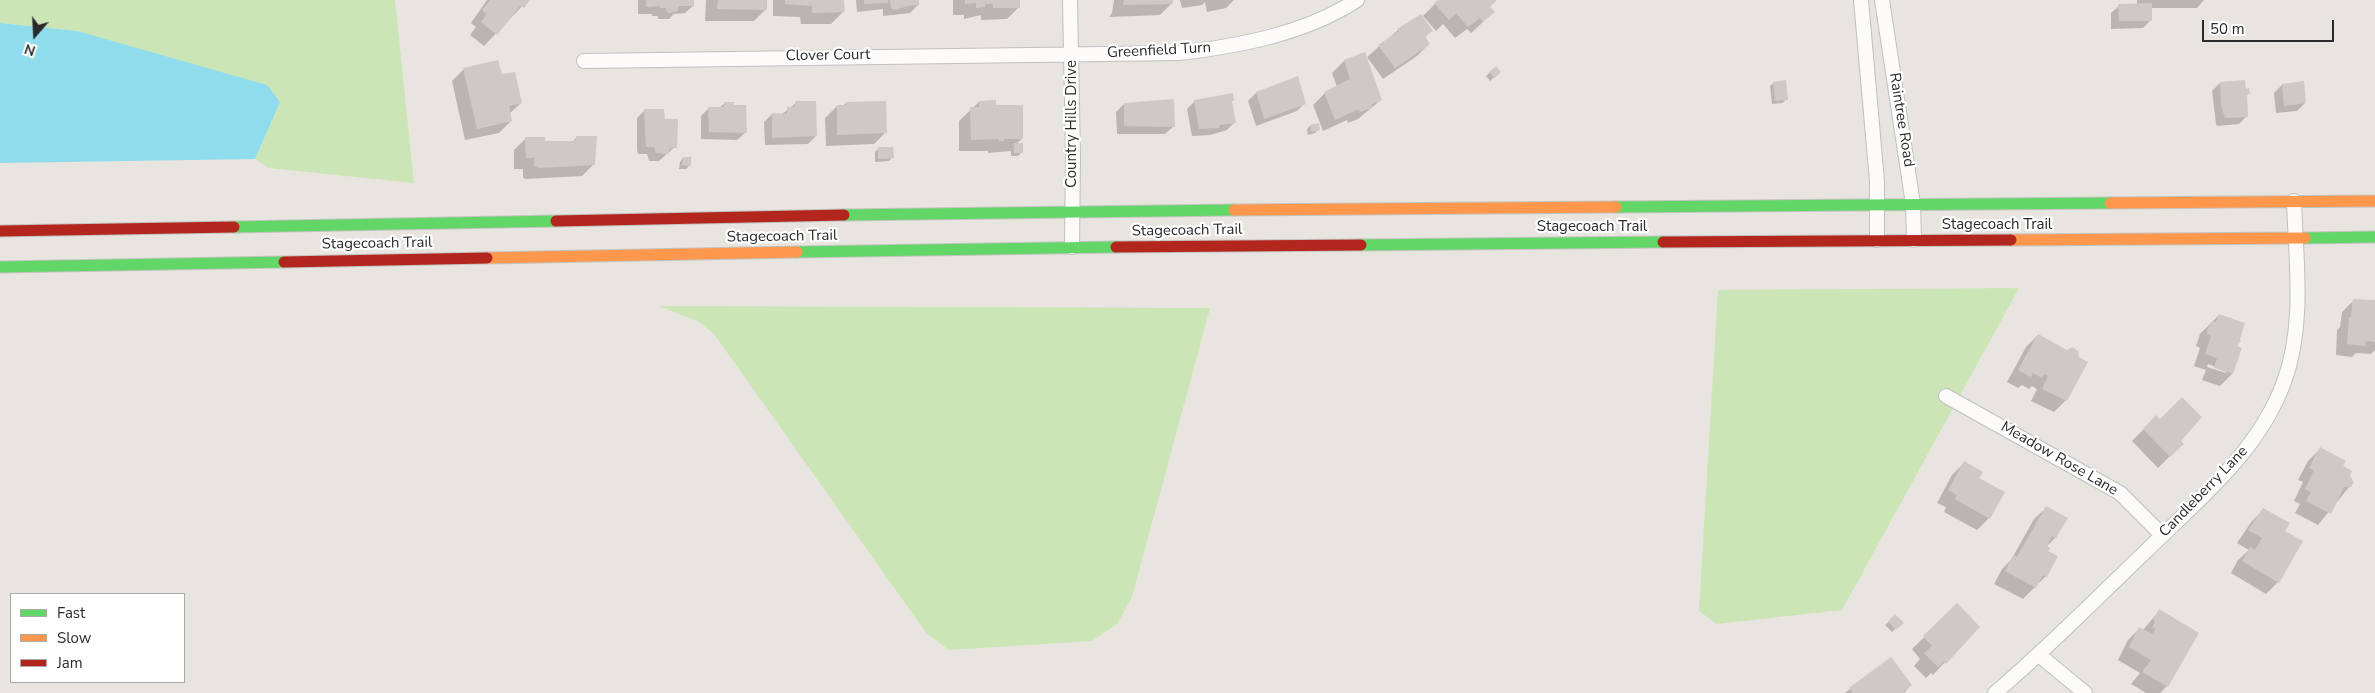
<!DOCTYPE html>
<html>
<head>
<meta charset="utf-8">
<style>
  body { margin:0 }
  #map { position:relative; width:2375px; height:693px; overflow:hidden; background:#e8e4df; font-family:"Nunito Sans",sans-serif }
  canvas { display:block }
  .legend { position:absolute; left:10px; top:593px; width:175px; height:90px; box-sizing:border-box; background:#fff; border:1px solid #aaa; margin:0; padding:6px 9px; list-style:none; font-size:15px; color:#2a2a2a }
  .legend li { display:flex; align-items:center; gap:10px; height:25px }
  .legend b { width:25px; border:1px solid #aaa }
  .north { position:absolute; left:10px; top:10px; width:50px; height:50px; -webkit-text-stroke:4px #fff; paint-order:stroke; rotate:199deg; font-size:14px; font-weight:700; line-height:20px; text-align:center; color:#2a2a2a }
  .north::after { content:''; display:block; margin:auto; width:18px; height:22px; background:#2a2a2a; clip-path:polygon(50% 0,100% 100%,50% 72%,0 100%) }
  .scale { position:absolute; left:2202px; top:20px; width:132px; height:22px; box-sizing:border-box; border:2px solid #2a2a2a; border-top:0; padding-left:6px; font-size:15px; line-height:18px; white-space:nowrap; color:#2a2a2a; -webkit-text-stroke:4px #fff; paint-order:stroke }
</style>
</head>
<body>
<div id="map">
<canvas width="2375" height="693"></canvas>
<ul class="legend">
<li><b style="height:6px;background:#63d668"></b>Fast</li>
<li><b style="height:6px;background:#ff974d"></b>Slow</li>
<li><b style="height:6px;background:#b3261e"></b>Jam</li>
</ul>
<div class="north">N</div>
<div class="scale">50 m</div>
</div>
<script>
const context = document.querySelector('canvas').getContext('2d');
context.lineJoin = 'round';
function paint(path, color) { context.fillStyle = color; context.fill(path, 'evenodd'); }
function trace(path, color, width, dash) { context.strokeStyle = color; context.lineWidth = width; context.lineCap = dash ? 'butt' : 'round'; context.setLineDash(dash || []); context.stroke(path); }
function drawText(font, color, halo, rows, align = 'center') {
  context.font = font + ' "Nunito Sans",sans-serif'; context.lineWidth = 4.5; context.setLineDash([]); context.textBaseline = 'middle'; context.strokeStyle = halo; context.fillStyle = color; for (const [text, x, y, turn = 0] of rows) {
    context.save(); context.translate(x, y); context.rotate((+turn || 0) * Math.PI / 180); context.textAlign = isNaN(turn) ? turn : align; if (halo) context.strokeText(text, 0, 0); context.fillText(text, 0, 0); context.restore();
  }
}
const green = new Path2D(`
  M 0,0 L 395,0 L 414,183 L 269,168 L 255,159 L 280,102 L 77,31 L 0,23 Z
  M 2019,288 L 1842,610 L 1717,624 L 1699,611 L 1718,290 Z
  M 659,306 L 1210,308 L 1132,597 L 1117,624 L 1092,641 L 949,650 L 927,634 L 714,334 L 699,322 Z`);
const water = new Path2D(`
  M 0,23 L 77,31 L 267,85 L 280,102 L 255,159 L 0,163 Z`);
const shadow = new Path2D(`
  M 487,0 L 528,0 L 484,46 L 470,35 L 476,27 L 471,23 Z
  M 638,0 L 693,0 L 693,6 L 685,13 L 674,14 L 669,19 L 658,19 L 658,16 L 652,16 L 652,14 L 638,14 Z
  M 706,0 L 766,0 L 766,9 L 754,21 L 705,21 Z
  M 773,0 L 843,0 L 843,12 L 831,24 L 801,24 L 800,17 L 773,16 Z
  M 856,0 L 918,0 L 918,5 L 910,13 L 883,16 L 883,9 L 857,12 Z
  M 953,0 L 1019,0 L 1019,7 L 1007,19 L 981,20 L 981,15 L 964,19 L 964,15 L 953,15 Z
  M 1114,0 L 1172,0 L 1172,3 L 1160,15 L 1109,17 L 1112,13 Z
  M 1180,0 L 1234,0 L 1226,8 L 1207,12 L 1205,2 L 1202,5 L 1182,8 Z
  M 1439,0 L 1496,0 L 1489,7 L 1493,12 L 1481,24 L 1471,33 L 1467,29 L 1455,38 L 1443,24 L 1436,31 L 1423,16 Z
  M 2137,0 L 2204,0 L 2197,8 L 2151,8 L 2151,20 L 2143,28 L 2111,29 L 2111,13 L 2119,6 L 2137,5 Z
  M 1421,16 L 1431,31 L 1424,38 L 1429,44 L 1417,56 L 1383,79 L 1367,57 L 1398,30 Z
  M 1364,54 L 1381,100 L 1358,119 L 1348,123 L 1347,120 L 1323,131 L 1313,105 L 1325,93 L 1337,87 L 1332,73 L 1344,61 Z
  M 1495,68 L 1500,72 L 1490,81 L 1486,76 Z
  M 464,69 L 521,103 L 509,114 L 511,121 L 499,133 L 465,140 L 452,81 Z
  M 1297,77 L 1305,103 L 1297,111 L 1256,126 L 1248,101 L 1256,93 Z
  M 1774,83 L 1786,99 L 1783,103 L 1772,104 L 1770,86 Z
  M 2220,83 L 2245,90 L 2249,93 L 2246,96 L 2247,116 L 2239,124 L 2217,126 L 2216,124 L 2212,91 Z
  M 2282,85 L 2305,103 L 2297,111 L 2276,113 L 2274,93 Z
  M 1233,100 L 1231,103 L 1235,122 L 1227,130 L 1210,135 L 1192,136 L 1187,109 L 1195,101 Z
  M 979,102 L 995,106 L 1022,139 L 1016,144 L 1022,152 L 1018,156 L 1011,156 L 1011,151 L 988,153 L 988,151 L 959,151 L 959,121 Z
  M 725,103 L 745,133 L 737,140 L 701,139 L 701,116 L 709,108 L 719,108 Z
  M 796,103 L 816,136 L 808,144 L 765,145 L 764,122 L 772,114 L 781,115 Z
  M 846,103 L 886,132 L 874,144 L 826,146 L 825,118 L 837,106 L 843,106 Z
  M 1124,104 L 1173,127 L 1165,134 L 1117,134 L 1116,112 Z
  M 645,110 L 664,121 L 677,120 L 677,145 L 659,161 L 649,161 L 647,154 L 638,154 L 637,150 L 637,118 Z
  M 1310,126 L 1319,129 L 1315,133 L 1308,135 L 1307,129 Z
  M 577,137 L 594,164 L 582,176 L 526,179 L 523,178 L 523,169 L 514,169 L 514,150 L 526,138 L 544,142 L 572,142 Z
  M 879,148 L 892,158 L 889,161 L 875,162 L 875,152 Z
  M 683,158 L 690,165 L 686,169 L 679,169 L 680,162 Z
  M 2354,300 L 2375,301 L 2375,350 L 2371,354 L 2356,353 L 2352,357 L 2336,355 L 2337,330 L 2340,327 L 2342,312 Z
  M 2219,315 L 2244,324 L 2236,347 L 2240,349 L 2232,374 L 2220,386 L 2202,380 L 2206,370 L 2194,366 L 2200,348 L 2196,346 L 2200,334 ZM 2208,364 L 2226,371 L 2226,373 L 2207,367 Z
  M 2038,335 L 2066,400 L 2054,412 L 2031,401 L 2037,389 L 2032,386 L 2029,389 L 2022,385 L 2018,388 L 2007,382 L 2026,347 Z
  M 2156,417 L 2182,444 L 2158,468 L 2132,441 Z
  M 2320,449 L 2342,466 L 2348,476 L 2350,486 L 2318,525 L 2295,513 L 2300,504 L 2294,501 L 2303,482 L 2298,480 L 2308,461 Z
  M 1964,463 L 1978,479 L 1989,518 L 1977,530 L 1944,512 L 1946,507 L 1937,503 L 1952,475 Z
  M 2046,508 L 2066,518 L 2055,538 L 2046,547 L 2046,576 L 2023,599 L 1994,584 L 2002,569 L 2011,560 L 2034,519 Z
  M 2264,509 L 2283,531 L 2278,582 L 2266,594 L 2231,573 L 2238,560 L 2249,550 L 2237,543 L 2252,521 Z
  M 1957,605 L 1978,627 L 1933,675 L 1931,673 L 1926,678 L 1914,666 L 1920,659 L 1912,649 Z
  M 2159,611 L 2167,686 L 2160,693 L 2146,693 L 2131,684 L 2140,673 L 2118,660 L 2128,640 L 2140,628 L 2143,630 Z
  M 1895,616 L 1902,623 L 1892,632 L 1885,625 Z
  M 1911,685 L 1904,693 L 1845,693 L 1850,689 Z`);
const building = new Path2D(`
  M 490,0 L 530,0 L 524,8 L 520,6 L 497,35 L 481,22 L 487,14 L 482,10 Z
  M 646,0 L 694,0 L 694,6 L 678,6 L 678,11 L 669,13 L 666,11 L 666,8 L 660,8 L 660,6 L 646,7 Z
  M 718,0 L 767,0 L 767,10 L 717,9 Z
  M 785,0 L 844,0 L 845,12 L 812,13 L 812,6 L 785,4 Z
  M 864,0 L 888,0 L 888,3 L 864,4 Z
  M 890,0 L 919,0 L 919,5 L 908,6 L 894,10 L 891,8 Z
  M 965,0 L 1020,0 L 1020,8 L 993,8 L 993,4 L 985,4 L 985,7 L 976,8 L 976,3 L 965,4 Z
  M 1124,0 L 1173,0 L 1173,4 L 1123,5 Z
  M 1438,0 L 1497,0 L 1490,7 L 1495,12 L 1483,22 L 1480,18 L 1468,27 L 1456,13 L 1449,20 L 1434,3 Z
  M 2152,3 L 2152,21 L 2119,21 L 2118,4 Z
  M 1421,14 L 1433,31 L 1425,36 L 1430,44 L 1395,68 L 1378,45 L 1399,31 L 1397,29 Z
  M 1365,52 L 1382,100 L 1371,105 L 1372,108 L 1360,112 L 1359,109 L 1335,120 L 1324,92 L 1350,79 L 1344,60 Z
  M 498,60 L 502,74 L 515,72 L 522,103 L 509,106 L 512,121 L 477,129 L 463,68 Z
  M 1496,66 L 1501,72 L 1495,78 L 1489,72 Z
  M 1298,76 L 1306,104 L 1264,119 L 1256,92 Z
  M 1786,80 L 1788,100 L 1775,101 L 1773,82 Z
  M 2245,80 L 2246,89 L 2249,88 L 2250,94 L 2247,94 L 2248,117 L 2225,118 L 2221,105 L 2220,82 Z
  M 2304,81 L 2306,103 L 2284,106 L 2282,84 Z
  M 1233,93 L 1234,101 L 1232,101 L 1236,123 L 1220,125 L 1219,128 L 1199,129 L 1194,100 Z
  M 1174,99 L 1175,127 L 1124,126 L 1124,103 Z
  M 996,100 L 996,105 L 1023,105 L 1023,139 L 1004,139 L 1004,141 L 999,141 L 999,139 L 971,140 L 970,107 L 979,107 L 979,101 Z
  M 795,101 L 816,101 L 817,136 L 772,138 L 772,113 L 787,114 L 787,107 L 795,107 Z
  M 886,101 L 887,133 L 837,135 L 837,105 L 846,105 L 846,102 Z
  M 724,102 L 734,102 L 734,105 L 746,105 L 747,133 L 709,132 L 708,107 L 724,107 Z
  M 644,109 L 664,109 L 665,119 L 678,119 L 677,148 L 670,148 L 668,154 L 656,153 L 654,147 L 646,147 Z
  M 1319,123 L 1320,130 L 1311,132 L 1310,125 Z
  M 576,136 L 597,136 L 595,165 L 539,168 L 534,166 L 534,158 L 526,158 L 525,137 L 545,137 L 545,141 L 573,141 L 576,140 Z
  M 1014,143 L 1023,143 L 1023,153 L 1014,153 Z
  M 878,147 L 893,147 L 894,158 L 878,159 Z
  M 683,157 L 691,157 L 691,166 L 682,165 Z
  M 2353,299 L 2375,300 L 2375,342 L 2366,341 L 2365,346 L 2347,344 L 2349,317 L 2351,317 Z
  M 2219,314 L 2245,323 L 2240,339 L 2241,341 L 2237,346 L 2242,348 L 2233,374 L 2214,368 L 2217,358 L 2205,354 L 2211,336 L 2207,334 L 2207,330 L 2212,321 L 2216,322 Z
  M 2038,334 L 2067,350 L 2072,347 L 2078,351 L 2079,357 L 2088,362 L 2067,401 L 2042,389 L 2048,376 L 2044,374 L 2042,378 L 2033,373 L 2031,377 L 2018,370 Z
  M 2182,397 L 2202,417 L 2181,441 L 2184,444 L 2170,457 L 2143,429 L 2156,415 L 2160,419 Z
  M 2320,447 L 2346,461 L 2343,466 L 2352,471 L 2350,476 L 2354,482 L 2351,487 L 2344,487 L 2331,514 L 2306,501 L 2311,492 L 2305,489 L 2314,470 L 2309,468 Z
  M 1964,461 L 1983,472 L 1979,478 L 2005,492 L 1990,519 L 1955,499 L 1957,495 L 1948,490 Z
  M 2046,506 L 2068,518 L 2056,538 L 2052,536 L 2047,546 L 2050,548 L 2048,551 L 2058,556 L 2047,577 L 2043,575 L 2036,588 L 2005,571 L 2014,555 L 2017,557 Z
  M 2263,508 L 2290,523 L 2285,531 L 2303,541 L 2279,583 L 2242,561 L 2250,547 L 2255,550 L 2262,538 L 2248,530 Z
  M 1957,603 L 1980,627 L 1946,664 L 1944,662 L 1938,667 L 1924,653 L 1932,646 L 1923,636 Z
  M 2159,609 L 2199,633 L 2168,687 L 2142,672 L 2151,660 L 2129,647 L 2139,627 L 2152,634 L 2156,629 L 2152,627 L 2155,621 L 2153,620 Z
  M 1895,614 L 1904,623 L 1896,630 L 1888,621 Z
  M 1891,657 L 1912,685 L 1904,691 L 1906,693 L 1853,693 L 1849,688 Z`);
const street = new Path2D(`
  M 1070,0 L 1073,156 L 1072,247
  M 1861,0 L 1877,181 L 1877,240
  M 1882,0 L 1913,204 L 1914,240
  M 584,61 L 1179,53 C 1239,46 1305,34 1357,0
  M 1946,396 L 2120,493 L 2162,535
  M 2039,655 L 2085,693
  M 1995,693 C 2047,649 2095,600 2144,553 C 2197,501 2258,453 2284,382 C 2305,325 2296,261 2294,201`);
const fast = new Path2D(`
  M 1616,207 L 2110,203
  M 844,215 L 1234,210
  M 234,227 L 556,221
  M 2305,238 L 2375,237
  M 1361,245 L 1663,242
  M 797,252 L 1116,247
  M 0,267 L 284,262`);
const slow = new Path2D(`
  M 2110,203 L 2375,201
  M 1234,210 L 1616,207
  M 2011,240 L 2305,238
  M 487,258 L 797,252`);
const jam = new Path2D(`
  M 556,221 L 844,215
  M 0,231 L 234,227
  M 1663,242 L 2011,240
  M 1116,247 L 1361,245
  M 284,262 L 487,258`);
const streetNames = [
  ["Greenfield Turn",1159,51,-3],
  ["Clover Court",828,56,-1],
  ["Raintree Road",1901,120,81],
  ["Country Hills Drive",1072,124,-90],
  ["Stagecoach Trail",1997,225],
  ["Stagecoach Trail",1592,227],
  ["Stagecoach Trail",1187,231,-1],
  ["Stagecoach Trail",782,237,-1],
  ["Stagecoach Trail",377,244,-1],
  ["Meadow Rose Lane",2059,459,30],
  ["Candleberry Lane",2204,492,-46]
];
paint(green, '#cce5b6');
paint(water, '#8fdced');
paint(shadow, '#0003');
paint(building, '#cdcac6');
trace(street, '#c1c0c1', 16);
trace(fast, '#c4c3c1', 13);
trace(slow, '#c4c3c1', 13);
trace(jam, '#c4c3c1', 13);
trace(street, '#fcfbfa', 14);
trace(fast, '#63d668', 11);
trace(slow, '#ff974d', 11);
trace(jam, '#b3261e', 11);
drawText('15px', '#2a2a2a', '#fff', streetNames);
</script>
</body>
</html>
